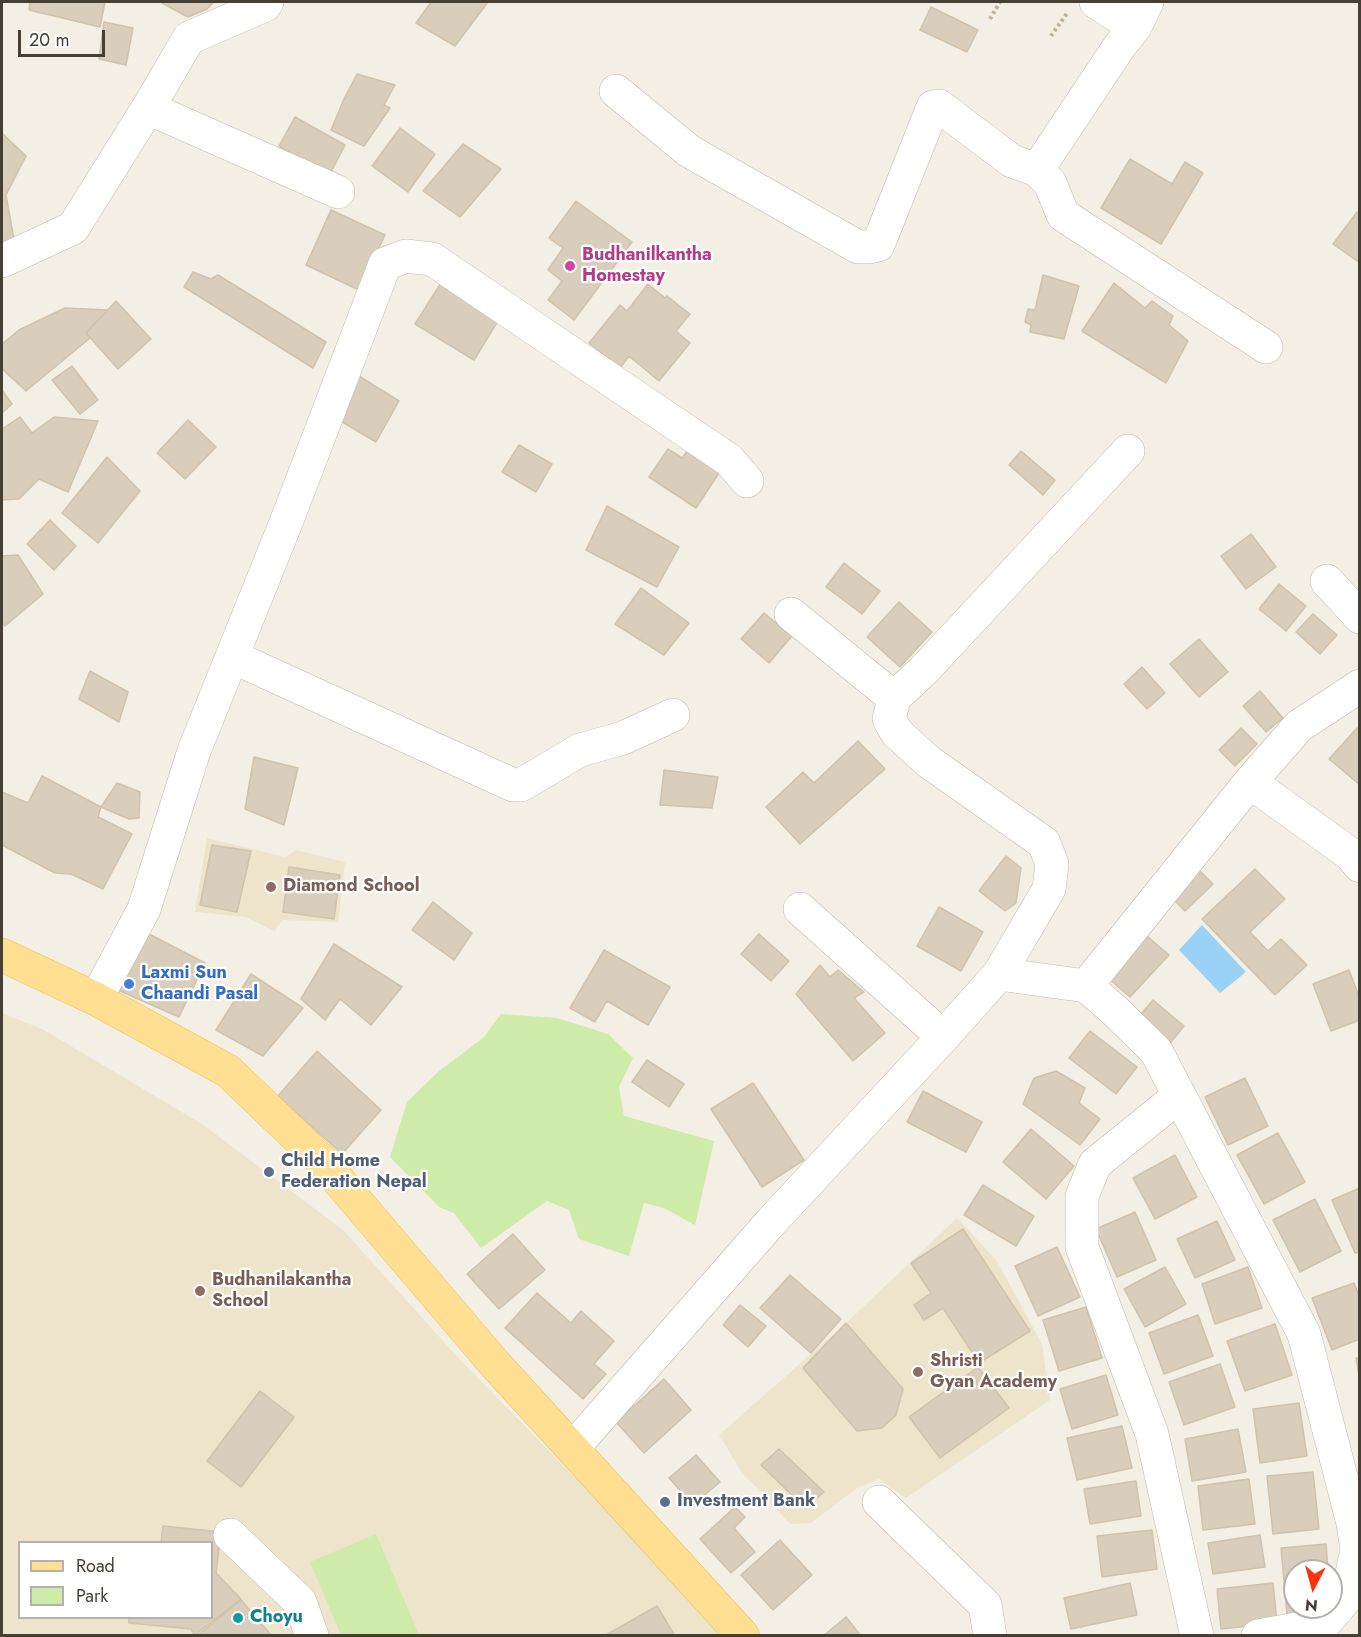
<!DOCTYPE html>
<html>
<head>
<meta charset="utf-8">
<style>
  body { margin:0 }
  #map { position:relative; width:1361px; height:1637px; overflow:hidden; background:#f3efe4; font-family:Jost,sans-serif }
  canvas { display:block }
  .frame { position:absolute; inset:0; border:3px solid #463f33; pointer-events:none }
  .legend { position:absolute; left:18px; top:1541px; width:195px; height:78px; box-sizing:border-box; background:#fff; border:2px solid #b5b2ad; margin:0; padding:8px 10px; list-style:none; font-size:18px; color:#463f33 }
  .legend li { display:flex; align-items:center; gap:12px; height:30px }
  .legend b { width:30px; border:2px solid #b5b2ad }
  .north { position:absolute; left:1283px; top:1559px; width:60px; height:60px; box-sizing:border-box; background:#fff; border:2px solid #b5b2ad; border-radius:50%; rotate:186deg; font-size:16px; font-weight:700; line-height:24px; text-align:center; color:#463f33 }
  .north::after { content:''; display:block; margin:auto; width:21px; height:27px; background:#ff320f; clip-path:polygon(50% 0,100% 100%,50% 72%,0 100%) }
  .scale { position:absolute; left:18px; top:30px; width:87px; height:27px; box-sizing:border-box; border:3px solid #463f33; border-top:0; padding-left:8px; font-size:18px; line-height:21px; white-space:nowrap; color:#463f33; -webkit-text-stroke:4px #fff; paint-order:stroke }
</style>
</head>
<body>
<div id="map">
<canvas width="1361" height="1637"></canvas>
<div class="frame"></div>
<ul class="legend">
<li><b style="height:8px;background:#ffdf91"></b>Road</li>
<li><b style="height:16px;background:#ceeba9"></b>Park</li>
</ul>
<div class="north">N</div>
<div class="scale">20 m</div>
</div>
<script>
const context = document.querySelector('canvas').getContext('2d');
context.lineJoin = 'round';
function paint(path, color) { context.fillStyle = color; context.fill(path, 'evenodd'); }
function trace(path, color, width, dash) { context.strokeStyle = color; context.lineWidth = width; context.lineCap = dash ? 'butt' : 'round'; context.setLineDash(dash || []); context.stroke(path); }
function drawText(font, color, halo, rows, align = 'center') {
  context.font = font + ' Jost,sans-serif'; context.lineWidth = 4.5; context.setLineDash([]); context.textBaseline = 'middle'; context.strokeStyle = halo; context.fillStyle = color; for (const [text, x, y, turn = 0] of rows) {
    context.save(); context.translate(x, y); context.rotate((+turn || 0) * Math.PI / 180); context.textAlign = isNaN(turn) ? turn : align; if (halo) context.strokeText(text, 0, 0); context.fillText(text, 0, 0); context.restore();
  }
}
const education = new Path2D(`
  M 207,838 L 285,857 L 296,850 L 345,862 L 338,922 L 283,920 L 274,931 L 246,917 L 195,912 Z
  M 2,1013 L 44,1030 L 202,1124 L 343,1230 L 453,1352 L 687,1593 L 724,1635 L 2,1635 ZM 20,1542 L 212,1542 L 212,1618 L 20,1618 Z
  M 957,1218 L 997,1261 L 1042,1344 L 1050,1400 L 906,1498 L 879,1479 L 857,1488 L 811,1523 L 790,1524 L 741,1471 L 719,1435 L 846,1323 Z`);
const green = new Path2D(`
  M 501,1014 L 557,1018 L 608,1034 L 633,1058 L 619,1087 L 624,1116 L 714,1141 L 695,1225 L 664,1208 L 644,1203 L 629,1256 L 579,1239 L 569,1210 L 547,1201 L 481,1248 L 454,1213 L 439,1207 L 390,1157 L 407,1102 L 438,1072 L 483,1038 Z
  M 376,1534 L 419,1635 L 341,1635 L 310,1562 Z`);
const water = new Path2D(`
  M 1202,925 L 1246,972 L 1220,993 L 1179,950 Z`);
const building = new Path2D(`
  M 30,2 L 105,2 L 100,27 L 29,10 Z
  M 160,2 L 214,2 L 207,9 L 188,17 Z
  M 431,2 L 488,2 L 455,46 L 416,23 Z
  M 931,7 L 978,30 L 967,52 L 920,30 Z
  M 104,22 L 133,28 L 126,65 L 99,59 Z
  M 357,74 L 395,85 L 384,105 L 390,108 L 364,146 L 331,130 L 344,99 Z
  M 295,117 L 345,145 L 328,178 L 279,146 Z
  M 400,128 L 435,154 L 408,192 L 372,166 Z
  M 2,133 L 26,156 L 6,195 L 15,245 L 2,249 Z
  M 463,144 L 501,169 L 460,217 L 423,191 Z
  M 1130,159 L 1172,184 L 1185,162 L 1203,173 L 1161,244 L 1101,208 Z
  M 576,201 L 632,242 L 574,320 L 548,300 L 562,281 L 548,270 L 563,248 L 549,238 Z
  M 331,210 L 385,235 L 359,290 L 306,265 Z
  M 1357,212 L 1360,214 L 1360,263 L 1333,244 Z
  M 193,272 L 211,279 L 218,275 L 326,342 L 313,368 L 184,287 Z
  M 446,275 L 504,311 L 474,360 L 415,324 Z
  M 1043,275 L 1079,286 L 1064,339 L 1030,332 L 1031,325 L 1025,322 L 1028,309 L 1035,310 Z
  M 1114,283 L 1145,308 L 1152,301 L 1173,316 L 1169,325 L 1188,341 L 1166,383 L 1082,331 Z
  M 648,284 L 665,298 L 667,296 L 690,314 L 676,331 L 690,343 L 659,381 L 629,356 L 620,368 L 589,343 L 620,305 L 627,311 Z
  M 116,301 L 151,339 L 118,369 L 86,333 Z
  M 65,308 L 108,310 L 86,333 L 90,338 L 26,391 L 2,369 L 2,344 L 19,330 Z
  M 72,366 L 98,400 L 80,414 L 52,380 Z
  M 354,373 L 399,401 L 376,442 L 329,414 Z
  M 2,390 L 12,404 L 2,413 Z
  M 20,417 L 32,433 L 54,417 L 98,421 L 68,492 L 39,479 L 19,499 L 2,500 L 2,429 Z
  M 188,420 L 216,447 L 185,479 L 157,453 Z
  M 519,445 L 552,464 L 536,492 L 502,472 Z
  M 668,449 L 682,458 L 689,449 L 721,470 L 696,508 L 649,477 Z
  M 1021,451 L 1055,480 L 1043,495 L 1009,465 Z
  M 107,457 L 140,491 L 98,543 L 62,513 Z
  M 607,506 L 679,547 L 657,587 L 586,550 Z
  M 50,520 L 76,546 L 54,570 L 27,544 Z
  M 1251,534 L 1276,567 L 1246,589 L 1221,556 Z
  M 18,555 L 43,594 L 5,626 L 2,623 L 2,556 Z
  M 844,563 L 880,591 L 862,614 L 826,587 Z
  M 1279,584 L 1306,606 L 1286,631 L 1259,609 Z
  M 641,588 L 689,623 L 664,655 L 615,624 Z
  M 899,602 L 932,632 L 900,667 L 867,637 Z
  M 764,613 L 792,636 L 769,663 L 741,639 Z
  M 1313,614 L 1337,635 L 1320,654 L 1296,632 Z
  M 1199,639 L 1228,672 L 1199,697 L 1170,664 Z
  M 1142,667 L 1165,693 L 1147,709 L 1124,684 Z
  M 90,671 L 128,692 L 119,722 L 79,699 Z
  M 1260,691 L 1283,718 L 1266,732 L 1243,706 Z
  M 1241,728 L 1257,744 L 1235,766 L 1219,750 Z
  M 1357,728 L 1360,730 L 1360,785 L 1329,759 Z
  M 858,741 L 885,769 L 800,844 L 766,807 L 803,772 L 814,783 Z
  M 254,757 L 298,768 L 284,825 L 245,809 Z
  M 664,770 L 718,777 L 712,808 L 660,805 Z
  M 42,776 L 101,807 L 98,817 L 132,834 L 103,889 L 71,874 L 55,873 L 2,845 L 2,792 L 28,803 Z
  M 117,783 L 140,792 L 139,818 L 129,819 L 101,807 Z
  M 212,845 L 251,851 L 237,912 L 200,905 Z
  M 1006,856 L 1021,868 L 1016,903 L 1005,911 L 979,891 Z
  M 1195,866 L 1213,884 L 1185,911 L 1167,893 Z
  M 289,867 L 340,875 L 334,919 L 283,912 Z
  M 1255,869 L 1285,899 L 1250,932 L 1268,951 L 1281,939 L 1307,965 L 1275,995 L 1202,919 Z
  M 433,902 L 472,933 L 454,960 L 412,930 Z
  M 939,907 L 983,932 L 961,971 L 917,946 Z
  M 145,932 L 205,963 L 179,1017 L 118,990 Z
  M 759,934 L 789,961 L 771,981 L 741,954 Z
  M 1147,936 L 1169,955 L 1130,997 L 1108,978 Z
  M 334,944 L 402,987 L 371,1025 L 340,999 L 325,1020 L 301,999 Z
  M 604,950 L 670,987 L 648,1025 L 607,1001 L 595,1022 L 570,1008 Z
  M 820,965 L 830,977 L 838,970 L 864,992 L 854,998 L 885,1033 L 853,1061 L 796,994 Z
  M 1349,970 L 1360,999 L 1360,1020 L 1331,1031 L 1313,984 Z
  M 251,974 L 303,1008 L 263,1056 L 216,1030 Z
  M 1153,1000 L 1184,1026 L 1167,1047 L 1135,1021 Z
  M 1090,1031 L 1137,1067 L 1116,1094 L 1069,1058 Z
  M 317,1051 L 381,1110 L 342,1154 L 278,1096 Z
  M 647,1060 L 684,1084 L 669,1107 L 632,1082 Z
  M 1056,1071 L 1085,1088 L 1079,1103 L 1100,1119 L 1080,1145 L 1023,1104 L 1034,1078 Z
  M 1245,1078 L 1268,1126 L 1228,1145 L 1205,1097 Z
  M 753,1083 L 804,1160 L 762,1187 L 711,1109 Z
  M 923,1091 L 982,1122 L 966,1152 L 907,1122 Z
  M 1031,1129 L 1074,1166 L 1046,1199 L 1003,1162 Z
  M 1278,1133 L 1305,1182 L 1264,1204 L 1237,1155 Z
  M 1175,1155 L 1197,1197 L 1155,1219 L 1133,1178 Z
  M 983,1185 L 1034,1216 L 1016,1246 L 964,1215 Z
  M 1360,1188 L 1360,1252 L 1355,1253 L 1332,1200 Z
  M 1315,1199 L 1341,1251 L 1300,1272 L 1273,1220 Z
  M 1135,1212 L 1156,1260 L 1117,1277 L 1096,1229 Z
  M 1217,1221 L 1235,1260 L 1195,1278 L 1177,1239 Z
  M 963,1229 L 1030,1331 L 979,1363 L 943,1308 L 924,1320 L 914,1305 L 931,1293 L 911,1263 Z
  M 513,1234 L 545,1270 L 499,1309 L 467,1274 Z
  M 1057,1247 L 1080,1297 L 1038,1316 L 1015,1266 Z
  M 1165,1267 L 1186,1304 L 1145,1327 L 1124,1289 Z
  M 1248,1267 L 1262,1308 L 1215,1324 L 1202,1284 Z
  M 790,1275 L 841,1319 L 811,1353 L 760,1308 Z
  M 1354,1283 L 1360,1298 L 1360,1339 L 1332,1350 L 1312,1298 Z
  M 537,1293 L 571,1323 L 581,1311 L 614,1341 L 594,1364 L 606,1374 L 583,1399 L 505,1328 Z
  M 740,1305 L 766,1326 L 748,1347 L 723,1325 Z
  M 1086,1307 L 1102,1358 L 1059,1371 L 1043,1320 Z
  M 1198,1315 L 1213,1356 L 1164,1374 L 1149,1333 Z
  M 846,1323 L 903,1389 L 896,1415 L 882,1428 L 857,1431 L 803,1368 Z
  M 1275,1324 L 1292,1375 L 1245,1391 L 1227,1341 Z
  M 1356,1358 L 1360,1358 L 1360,1381 Z
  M 1220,1364 L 1235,1407 L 1184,1425 L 1169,1382 Z
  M 978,1367 L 1009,1408 L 940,1458 L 909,1417 Z
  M 1106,1375 L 1118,1415 L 1072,1429 L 1060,1389 Z
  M 664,1379 L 691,1410 L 644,1453 L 616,1422 Z
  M 260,1391 L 294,1417 L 241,1487 L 207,1461 Z
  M 1299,1403 L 1307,1456 L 1260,1463 L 1253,1409 Z
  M 1122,1426 L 1132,1468 L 1077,1480 L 1067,1438 Z
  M 1238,1429 L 1246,1472 L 1192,1481 L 1185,1439 Z
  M 779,1449 L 824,1492 L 805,1508 L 761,1465 Z
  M 696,1455 L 720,1482 L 693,1505 L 669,1478 Z
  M 1313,1472 L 1319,1529 L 1273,1534 L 1267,1476 Z
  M 1249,1479 L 1255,1524 L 1203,1530 L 1198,1486 Z
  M 1136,1481 L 1141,1516 L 1090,1524 L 1084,1489 Z
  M 735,1507 L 745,1517 L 734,1528 L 755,1552 L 731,1573 L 700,1539 Z
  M 163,1526 L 221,1532 L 216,1573 L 241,1599 L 195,1635 L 191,1629 L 129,1623 L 129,1618 L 212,1618 L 212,1542 L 161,1542 Z
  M 1152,1530 L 1157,1569 L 1102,1577 L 1097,1536 Z
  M 1260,1535 L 1265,1567 L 1213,1574 L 1208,1543 Z
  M 780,1540 L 812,1575 L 773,1610 L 741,1575 Z
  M 1326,1544 L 1328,1571 L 1295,1571 L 1295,1607 L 1331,1607 L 1332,1610 L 1287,1614 L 1281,1548 Z
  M 1130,1583 L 1137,1615 L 1071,1629 L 1064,1598 Z
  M 1273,1583 L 1277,1623 L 1221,1629 L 1217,1589 Z
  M 241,1600 L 272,1636 L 197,1636 Z
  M 657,1606 L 675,1636 L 606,1636 L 606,1635 Z
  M 846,1617 L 861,1636 L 823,1636 Z`);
const path = new Path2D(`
  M 990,19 L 1000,2
  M 1051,36 L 1068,12`);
const minor = new Path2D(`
  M 1096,2 L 1135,27
  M 616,91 L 689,151 L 858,247 L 868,247 L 878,245 L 933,107 L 939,106 L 1012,161 L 1037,170 L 1050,183 L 1063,215 L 1266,347
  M 148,108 L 338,192
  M 1037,170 L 1119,47 L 1135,27 L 1147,2
  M 2,261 L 73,228 L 148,108 L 189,38 L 265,5 L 267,2
  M 1327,581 L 1360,617
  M 791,614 L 894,698
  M 233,657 L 513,785 L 521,785 L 580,750 L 623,738 L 673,715
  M 1250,782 L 1350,854 L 1360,866
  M 800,909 L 943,1037
  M 999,974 L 1086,986 L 1112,1008 L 1156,1051 L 1304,1334 L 1353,1523 L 1357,1550 L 1347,1597 L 1324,1624 L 1258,1636
  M 1086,986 L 1250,782 L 1299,726 L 1360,686
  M 96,999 L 144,909 L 194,751 L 287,520 L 385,264 L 406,256 L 432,259 L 729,460 L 747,481
  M 1179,1096 L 1095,1164 L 1082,1196 L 1082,1247 L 1152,1434 L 1197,1636
  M 573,1448 L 771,1222 L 943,1037 L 999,974 L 1049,889 L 1052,864 L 1044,843 L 929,762 L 897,733 L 889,719 L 894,698 L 924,670 L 1128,451
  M 879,1502 L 985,1605 L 990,1636
  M 230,1535 L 300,1602 L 312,1636`);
const major = new Path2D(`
  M 2,955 L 96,999 L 228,1071 L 322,1161 L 494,1363 L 743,1636`);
const markers = [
  [570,266,6,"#d1479c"],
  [271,887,6,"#8d6e63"],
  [129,984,6,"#3f7fe0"],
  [269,1172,6,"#5c6f8a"],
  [200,1291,6,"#8d6e63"],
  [918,1372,6,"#8d6e63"],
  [665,1502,6,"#5c6f8a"],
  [238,1618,6,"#0f9aa8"]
];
const hotelNames = [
  ["Budhanilkantha",582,256],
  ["Homestay",582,277]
];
const educationNames = [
  ["Diamond School",283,887],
  ["Budhanilakantha",212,1281],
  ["School",212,1302],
  ["Shristi",930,1362],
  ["Gyan Academy",930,1383]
];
const shopNames = [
  ["Laxmi Sun",141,974],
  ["Chaandi Pasal",141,995]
];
const serviceNames = [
  ["Child Home",281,1162],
  ["Federation Nepal",281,1183],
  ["Investment Bank",677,1502]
];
const cultureNames = [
  ["Choyu",250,1618]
];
paint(education, '#eee4cc');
paint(green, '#ceeba9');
paint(water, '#9ad1f6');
paint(building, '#d9cdbb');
trace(building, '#d1c2ab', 1.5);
trace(minor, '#c2b9a9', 34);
trace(major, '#edc058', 34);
trace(path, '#c2b296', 4, [3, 3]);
trace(minor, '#fff', 33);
trace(major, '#ffdf91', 33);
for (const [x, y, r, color] of markers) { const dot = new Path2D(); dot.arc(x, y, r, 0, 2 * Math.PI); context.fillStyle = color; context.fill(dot); trace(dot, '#fff', 2); }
drawText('bold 18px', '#b23c85', '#fff', hotelNames, 'left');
drawText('bold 18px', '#785e54', '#fff', educationNames, 'left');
drawText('bold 18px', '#366cbe', '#fff', shopNames, 'left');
drawText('bold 18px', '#4e5e75', '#fff', serviceNames, 'left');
drawText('bold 18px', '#0d838f', '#fff', cultureNames, 'left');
</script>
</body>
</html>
